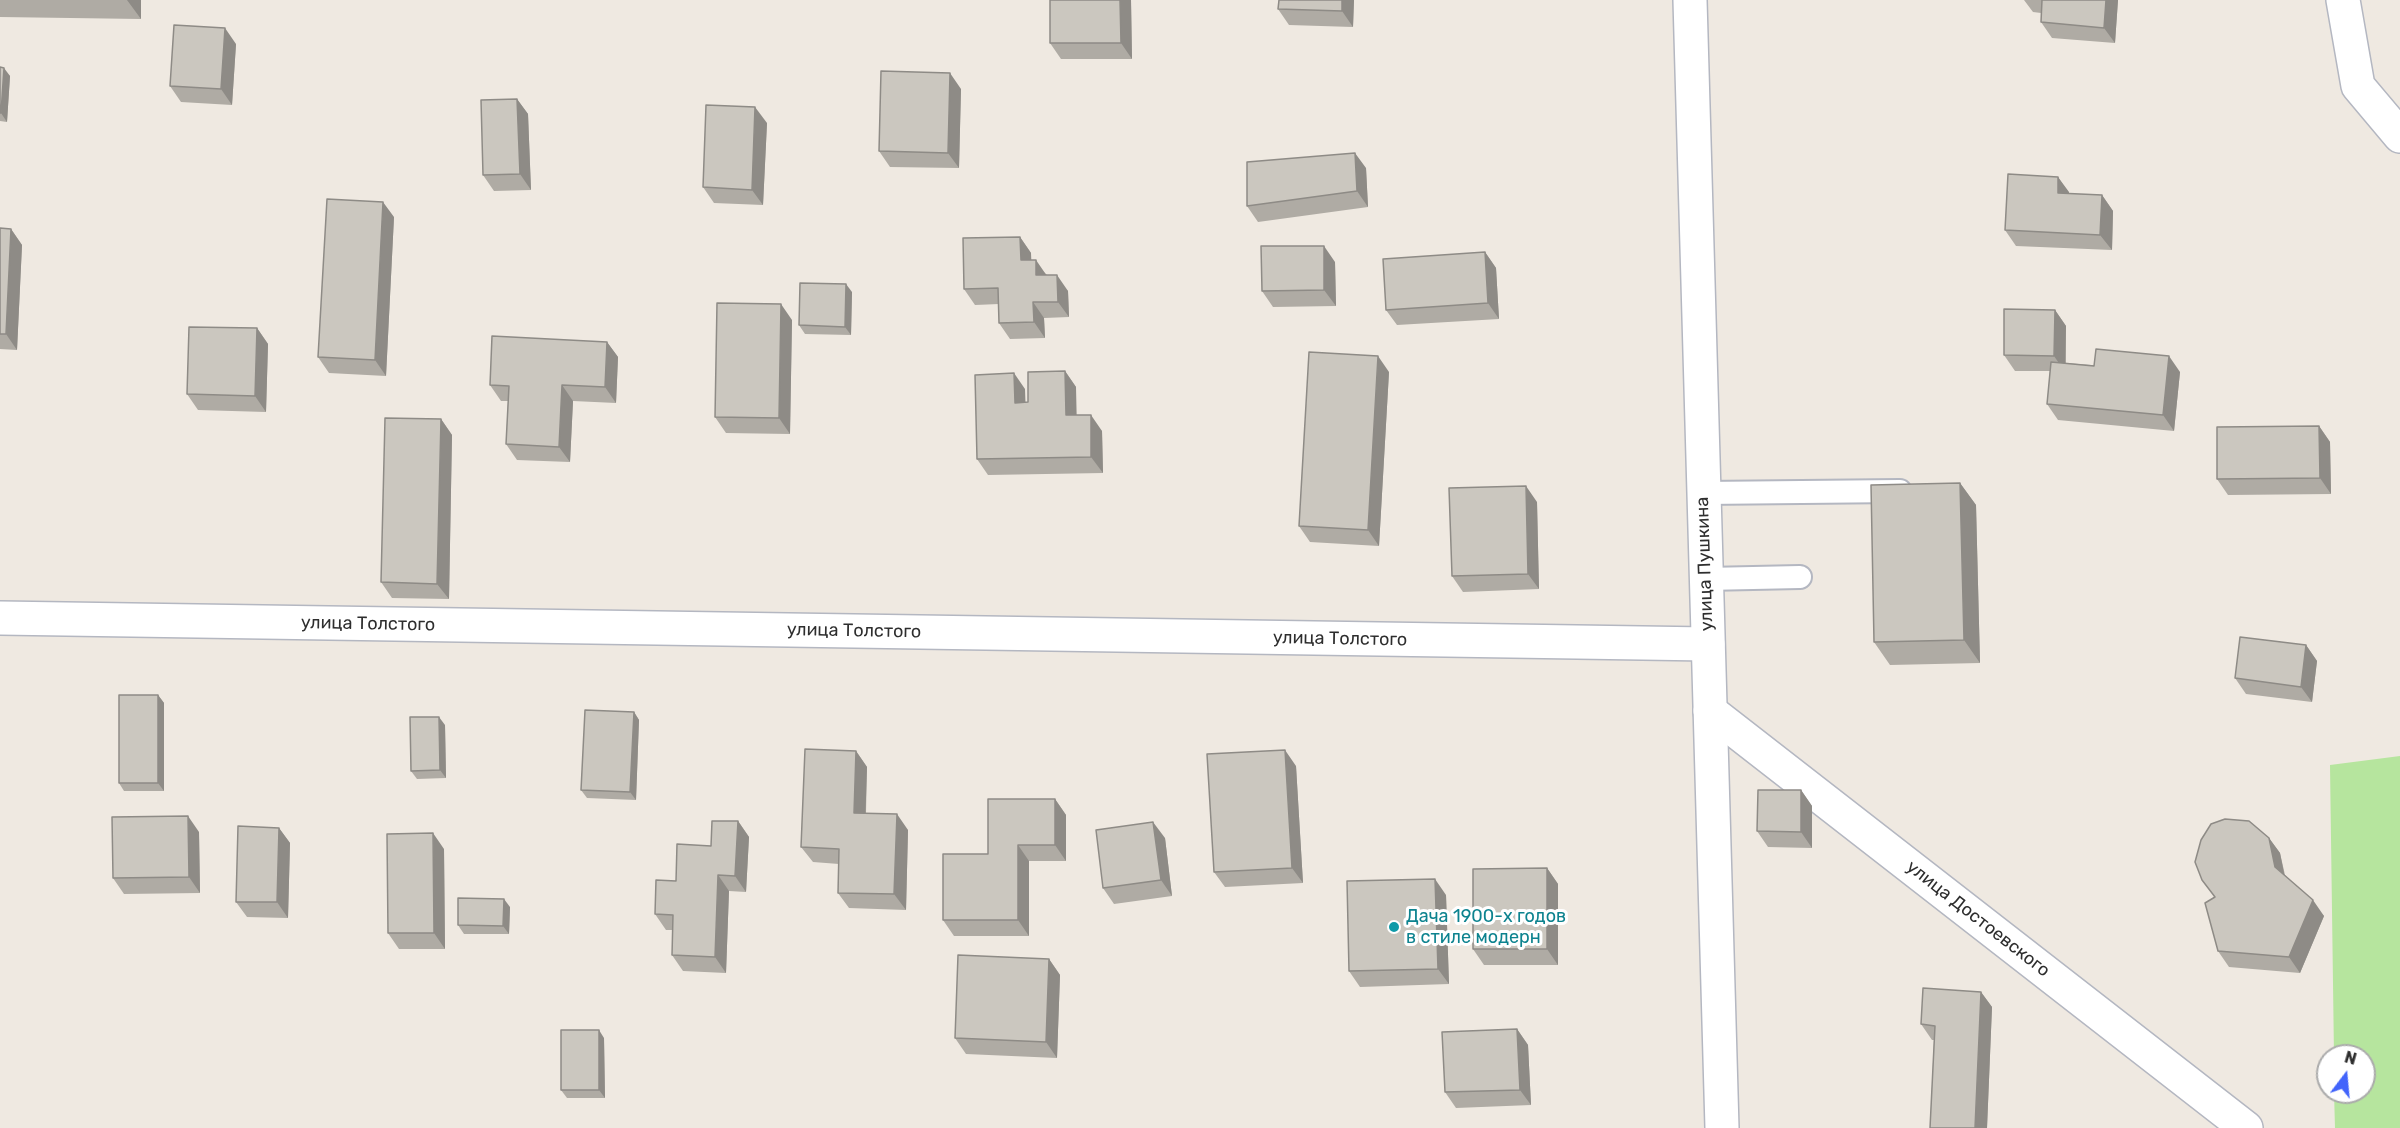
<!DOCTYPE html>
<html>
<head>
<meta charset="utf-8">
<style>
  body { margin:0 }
  #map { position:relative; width:2400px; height:1128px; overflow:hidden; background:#efe9e1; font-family:Rubik,sans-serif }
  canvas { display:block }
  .north { position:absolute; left:2316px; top:1044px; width:60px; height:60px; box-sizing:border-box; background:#fff; border:2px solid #ababab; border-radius:50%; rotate:16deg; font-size:16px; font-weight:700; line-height:24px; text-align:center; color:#2e2e2e }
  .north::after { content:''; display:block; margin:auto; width:21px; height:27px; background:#4264fb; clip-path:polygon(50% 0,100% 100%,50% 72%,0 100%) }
</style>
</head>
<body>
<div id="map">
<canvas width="2400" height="1128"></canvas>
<div class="north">N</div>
</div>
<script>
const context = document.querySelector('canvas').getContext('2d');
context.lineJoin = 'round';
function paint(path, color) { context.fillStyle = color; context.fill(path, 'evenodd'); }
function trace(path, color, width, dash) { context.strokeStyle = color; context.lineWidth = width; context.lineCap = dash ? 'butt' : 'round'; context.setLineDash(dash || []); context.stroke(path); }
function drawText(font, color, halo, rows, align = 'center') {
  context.font = font + ' Rubik,sans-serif'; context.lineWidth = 6; context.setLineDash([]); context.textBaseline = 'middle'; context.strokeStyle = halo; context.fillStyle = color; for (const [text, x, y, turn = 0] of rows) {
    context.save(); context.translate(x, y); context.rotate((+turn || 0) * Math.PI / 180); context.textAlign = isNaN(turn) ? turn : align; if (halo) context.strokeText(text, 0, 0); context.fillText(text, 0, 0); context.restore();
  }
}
const green = new Path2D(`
  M 2400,756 L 2400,1128 L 2335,1128 L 2334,1092 L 2364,1092 L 2364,1056 L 2334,1056 L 2330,765 Z`);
const service = new Path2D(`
  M 1703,493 L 1900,491
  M 1706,579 L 1800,577`);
const minor = new Path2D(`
  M 2343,0 L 2358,86 L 2400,136
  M 0,618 L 1708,644
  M 1710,711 L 2246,1128`);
const secondary = new Path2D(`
  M 1690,0 L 1722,1128`);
const wall = new Path2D(`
  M 0,0 L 141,0 L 141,19 L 0,17 Z
  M 1050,0 L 1131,0 L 1132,59 L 1061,59 L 1050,43 Z
  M 1279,0 L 1354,0 L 1353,27 L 1289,25 L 1278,9 Z
  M 2024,0 L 2118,0 L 2115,43 L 2052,38 L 2041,22 L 2041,13 L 2033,12 Z
  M 236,44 L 232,105 L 181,102 L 170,86 Z
  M 0,67 L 10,76 L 7,122 L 0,121 Z
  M 961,89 L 959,168 L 890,167 L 879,151 Z
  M 517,99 L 528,114 L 531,190 L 494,191 L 483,175 Z
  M 767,123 L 763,205 L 714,203 L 703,187 Z
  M 1366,168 L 1368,207 L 1258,222 L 1247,206 Z
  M 2058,177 L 2069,194 L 2102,195 L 2113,211 L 2112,250 L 2016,246 L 2005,230 Z
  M 394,217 L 386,376 L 329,373 L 318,357 Z
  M 0,228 L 11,229 L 22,245 L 17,350 L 0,349 Z
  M 1020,237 L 1031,253 L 1031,260 L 1047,275 L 1068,291 L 1069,317 L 1044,318 L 1045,338 L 1010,339 L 999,323 L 999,304 L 975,305 L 964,289 Z
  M 1485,252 L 1496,268 L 1499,319 L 1397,325 L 1386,310 Z
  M 1335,262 L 1336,306 L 1273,307 L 1262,291 Z
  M 852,292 L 851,335 L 805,334 L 799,325 Z
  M 2055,310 L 2066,326 L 2066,363 L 2180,372 L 2174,431 L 2058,420 L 2047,404 L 2050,371 L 2015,371 L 2004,355 Z
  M 792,320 L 790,434 L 726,433 L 715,417 Z
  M 257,328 L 268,344 L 266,412 L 198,410 L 187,394 Z
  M 607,342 L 618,357 L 616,403 L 573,401 L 570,462 L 517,460 L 506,444 L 508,401 L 501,401 L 490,385 Z
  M 1065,371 L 1076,387 L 1076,415 L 1102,431 L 1103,473 L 988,475 L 977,459 L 1025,389 L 1025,402 L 1028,402 Z
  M 1389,372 L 1379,546 L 1310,542 L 1299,526 Z
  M 441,419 L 452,435 L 449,599 L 392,598 L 381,582 Z
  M 2319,426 L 2330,442 L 2331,494 L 2228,495 L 2217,479 Z
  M 1960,483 L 1976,505 L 1980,663 L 1890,665 L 1874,642 Z
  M 1537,502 L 1539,589 L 1463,592 L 1452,576 Z
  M 2306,645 L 2317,661 L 2312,702 L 2246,694 L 2235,678 Z
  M 158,695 L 164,703 L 164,791 L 124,791 L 119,783 Z
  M 634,712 L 639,720 L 636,800 L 587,798 L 581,790 Z
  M 445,725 L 446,778 L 417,779 L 411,771 Z
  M 856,751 L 867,767 L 866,813 L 908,830 L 906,910 L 849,908 L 838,893 L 839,864 L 813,862 L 801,847 Z
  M 1296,766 L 1303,883 L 1225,887 L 1214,872 Z
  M 1801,790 L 1812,806 L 1812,848 L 1768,847 L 1757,831 Z
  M 1055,799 L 1066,815 L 1066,861 L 1029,861 L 1029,936 L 954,936 L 943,920 Z
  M 738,821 L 749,837 L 746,892 L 729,891 L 726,973 L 683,971 L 672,955 L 672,930 L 666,930 L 655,914 L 711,846 Z
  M 279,828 L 290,843 L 288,918 L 247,917 L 236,902 Z
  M 199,832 L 200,893 L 124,894 L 113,878 Z
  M 1165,838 L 1172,896 L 1114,904 L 1103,888 Z
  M 2269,838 L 2280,853 L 2285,875 L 2324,916 L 2300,973 L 2229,967 L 2218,951 L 2215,897 L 2202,880 Z
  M 444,849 L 445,949 L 399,949 L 388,933 Z
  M 1547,868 L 1558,884 L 1558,965 L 1484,965 L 1473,949 Z
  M 1446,895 L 1449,984 L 1360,987 L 1349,971 Z
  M 510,907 L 509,934 L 464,934 L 458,925 Z
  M 1049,959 L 1060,975 L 1057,1058 L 966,1054 L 955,1038 Z
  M 1981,992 L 1992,1007 L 1987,1128 L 1930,1128 L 1934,1040 L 1932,1040 L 1921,1024 Z
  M 1517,1029 L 1528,1045 L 1531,1105 L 1456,1108 L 1445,1092 Z
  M 604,1038 L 605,1098 L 567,1098 L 561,1090 Z`);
const shadedWall = new Path2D(`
  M 127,0 L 141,0 L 141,19 Z
  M 1120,0 L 1131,0 L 1132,59 L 1121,43 Z
  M 1342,0 L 1354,0 L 1353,27 L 1342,11 Z
  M 2106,0 L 2118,0 L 2115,43 L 2104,28 Z
  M 225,28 L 236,44 L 232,105 L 221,89 Z
  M 4,68 L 10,76 L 7,122 L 1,113 Z
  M 950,73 L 961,89 L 959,168 L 948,153 Z
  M 517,99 L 528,114 L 531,190 L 520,174 Z
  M 755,107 L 767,123 L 763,205 L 752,190 Z
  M 1355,153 L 1366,168 L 1368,207 L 1357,191 Z
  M 2058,177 L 2069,192 L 2069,209 L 2058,193 Z
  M 2102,195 L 2113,211 L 2112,250 L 2100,235 Z
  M 383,202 L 394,217 L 386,376 L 375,360 Z
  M 11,229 L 22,245 L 17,350 L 6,334 Z
  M 1020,237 L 1031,253 L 1032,276 L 1021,260 Z
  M 1324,246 L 1335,262 L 1336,306 L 1324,290 Z
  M 1485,252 L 1496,268 L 1499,319 L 1488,303 Z
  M 1036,260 L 1047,276 L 1036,275 Z
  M 1057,275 L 1068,291 L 1069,317 L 1058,302 Z
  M 846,284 L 852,292 L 851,335 L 845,327 Z
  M 1033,302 L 1044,318 L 1045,338 L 1034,322 Z
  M 781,304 L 792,320 L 790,434 L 779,418 Z
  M 2055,310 L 2066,326 L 2065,372 L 2054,356 Z
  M 257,328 L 268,344 L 266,412 L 255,396 Z
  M 607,342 L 618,357 L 616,403 L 605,387 Z
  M 1378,356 L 1389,372 L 1379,546 L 1368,530 Z
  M 2169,356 L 2180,372 L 2174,431 L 2163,415 Z
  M 1065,371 L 1076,387 L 1077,431 L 1066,415 Z
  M 1014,373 L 1025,389 L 1026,418 L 1015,403 Z
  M 562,385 L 573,401 L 570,462 L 559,447 Z
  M 1091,415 L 1102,431 L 1103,473 L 1091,457 Z
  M 441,419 L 452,435 L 449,599 L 437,584 Z
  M 2319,426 L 2330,442 L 2331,494 L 2320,478 Z
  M 1960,483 L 1976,505 L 1980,663 L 1964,640 Z
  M 1526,486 L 1537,502 L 1539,589 L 1528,574 Z
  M 2306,645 L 2317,661 L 2312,702 L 2301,687 Z
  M 158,695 L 164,703 L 164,791 L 158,783 Z
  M 634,712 L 639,720 L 636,800 L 630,792 Z
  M 439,717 L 445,725 L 446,778 L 440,770 Z
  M 1285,750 L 1296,766 L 1303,883 L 1292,868 Z
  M 856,751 L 867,767 L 865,829 L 854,813 Z
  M 1801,790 L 1812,806 L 1812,848 L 1801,832 Z
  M 1055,799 L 1066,815 L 1066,861 L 1055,845 Z
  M 897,814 L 908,830 L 906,910 L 894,894 Z
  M 188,816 L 199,832 L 200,893 L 189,877 Z
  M 738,821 L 749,837 L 746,892 L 735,876 Z
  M 1153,822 L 1165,838 L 1172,896 L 1161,880 Z
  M 279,828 L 290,843 L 288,918 L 277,902 Z
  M 433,833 L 444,849 L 445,949 L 434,933 Z
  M 2269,838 L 2280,853 L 2286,883 L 2275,867 Z
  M 1018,845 L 1029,861 L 1029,936 L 1018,920 Z
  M 1547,868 L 1558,884 L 1558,965 L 1547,949 Z
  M 718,875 L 729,891 L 726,973 L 715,957 Z
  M 1435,879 L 1446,895 L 1449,984 L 1438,969 Z
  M 504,899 L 510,907 L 509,934 L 503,926 Z
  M 2313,900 L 2324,916 L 2300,973 L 2289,957 Z
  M 1049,959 L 1060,975 L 1057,1058 L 1046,1042 Z
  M 1981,992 L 1992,1007 L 1987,1128 L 1975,1128 Z
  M 1517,1029 L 1528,1045 L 1531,1105 L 1520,1090 Z
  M 599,1030 L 604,1038 L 605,1098 L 599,1090 Z`);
const building = new Path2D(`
  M 1050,0 L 1120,0 L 1121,43 L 1050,43 Z
  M 1279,0 L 1342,0 L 1342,11 L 1278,9 Z
  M 2042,0 L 2106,0 L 2104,28 L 2041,22 Z
  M 174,25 L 225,28 L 221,89 L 170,86 Z
  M 0,67 L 4,68 L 1,113 L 0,113 Z
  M 881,71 L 950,73 L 948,153 L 879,151 Z
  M 517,99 L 520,174 L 483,175 L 481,100 Z
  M 706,105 L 755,107 L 752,190 L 703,187 Z
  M 1355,153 L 1357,191 L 1247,206 L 1247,162 Z
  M 2008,174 L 2058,177 L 2058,193 L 2102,195 L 2100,235 L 2005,230 Z
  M 327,199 L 383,202 L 375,360 L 318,357 Z
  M 0,228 L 11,229 L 6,334 L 0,334 Z
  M 1020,237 L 1021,260 L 1036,260 L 1036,275 L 1057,275 L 1058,302 L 1033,302 L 1034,322 L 999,323 L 998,288 L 964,289 L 963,238 Z
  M 1261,246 L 1324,246 L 1324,290 L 1262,291 Z
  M 1485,252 L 1488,303 L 1386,310 L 1383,259 Z
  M 800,283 L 846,284 L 845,327 L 799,325 Z
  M 717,303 L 781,304 L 779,418 L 715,417 Z
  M 2004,309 L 2055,310 L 2054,356 L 2004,355 Z
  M 189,327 L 257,328 L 255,396 L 187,394 Z
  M 492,336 L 607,342 L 605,387 L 562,385 L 559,447 L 506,444 L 509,386 L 490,385 Z
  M 2096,349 L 2169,356 L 2163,415 L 2047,404 L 2051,362 L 2094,366 Z
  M 1309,352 L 1378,356 L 1368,530 L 1299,526 Z
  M 1065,371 L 1066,415 L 1091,415 L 1091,457 L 977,459 L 975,375 L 1014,373 L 1015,403 L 1028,402 L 1028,372 Z
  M 385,418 L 441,419 L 437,584 L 381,582 Z
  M 2319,426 L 2320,478 L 2217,479 L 2217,427 Z
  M 1960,483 L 1964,640 L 1874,642 L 1871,485 Z
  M 1526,486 L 1528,574 L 1452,576 L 1449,488 Z
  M 2240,637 L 2306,645 L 2301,687 L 2235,678 Z
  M 119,695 L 158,695 L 158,783 L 119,783 Z
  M 585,710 L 634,712 L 630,792 L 581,790 Z
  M 410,717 L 439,717 L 440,770 L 411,771 Z
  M 805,749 L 856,751 L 854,813 L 897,814 L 894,894 L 838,893 L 839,849 L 801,847 Z
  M 1285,750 L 1292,868 L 1214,872 L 1207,754 Z
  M 1758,790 L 1801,790 L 1801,832 L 1757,831 Z
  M 988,799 L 1055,799 L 1055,845 L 1018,845 L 1018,920 L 943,920 L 943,854 L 988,854 Z
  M 188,816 L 189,877 L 113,878 L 112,817 Z
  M 2225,819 L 2249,821 L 2269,838 L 2275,867 L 2313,900 L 2289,957 L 2218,951 L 2205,903 L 2215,897 L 2202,880 L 2195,862 L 2201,840 L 2211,824 Z
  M 712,821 L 738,821 L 735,876 L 718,875 L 715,957 L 672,955 L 673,915 L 655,914 L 656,880 L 676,881 L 677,844 L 711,846 Z
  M 1153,822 L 1161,880 L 1103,888 L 1096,830 Z
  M 238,826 L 279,828 L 277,902 L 236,902 Z
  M 433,833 L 434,933 L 388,933 L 387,834 Z
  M 1547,868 L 1547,949 L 1473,949 L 1473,869 Z
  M 1435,879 L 1438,969 L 1349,971 L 1347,881 Z
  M 458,898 L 504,899 L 503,926 L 458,925 Z
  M 958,955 L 1049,959 L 1046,1042 L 955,1038 Z
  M 1923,988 L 1981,992 L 1975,1128 L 1930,1128 L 1935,1026 L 1921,1024 Z
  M 1517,1029 L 1520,1090 L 1445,1092 L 1442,1032 Z
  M 561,1030 L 599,1030 L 599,1090 L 561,1090 Z`);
const markers = [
  [1394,927,6,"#0f9aa8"]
];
const streetNames = [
  ["улица Пушкина",1705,564,-92],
  ["улица Толстого",368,624,1],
  ["улица Толстого",854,631,1],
  ["улица Толстого",1340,639,1],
  ["улица Достоевского",1978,919,38]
];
const cultureNames = [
  ["Дача 1900-х годов",1406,917],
  ["в стиле модерн",1406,938]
];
paint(green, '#b6e59e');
trace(service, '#b4b7c1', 26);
trace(minor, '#b4b7c1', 36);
trace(secondary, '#b4b7c1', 36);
trace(service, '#fff', 22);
trace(minor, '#fff', 33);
trace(secondary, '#fff', 33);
paint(wall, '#afaba4');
paint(shadedWall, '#8e8b86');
paint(building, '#cbc7bf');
trace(building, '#8e8b86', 1.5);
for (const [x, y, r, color] of markers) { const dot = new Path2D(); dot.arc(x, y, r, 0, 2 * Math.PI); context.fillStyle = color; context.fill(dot); trace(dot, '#fff', 2); }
drawText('18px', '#2e2e2e', '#fff', streetNames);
drawText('18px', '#0d838f', '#fff', cultureNames, 'left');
</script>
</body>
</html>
